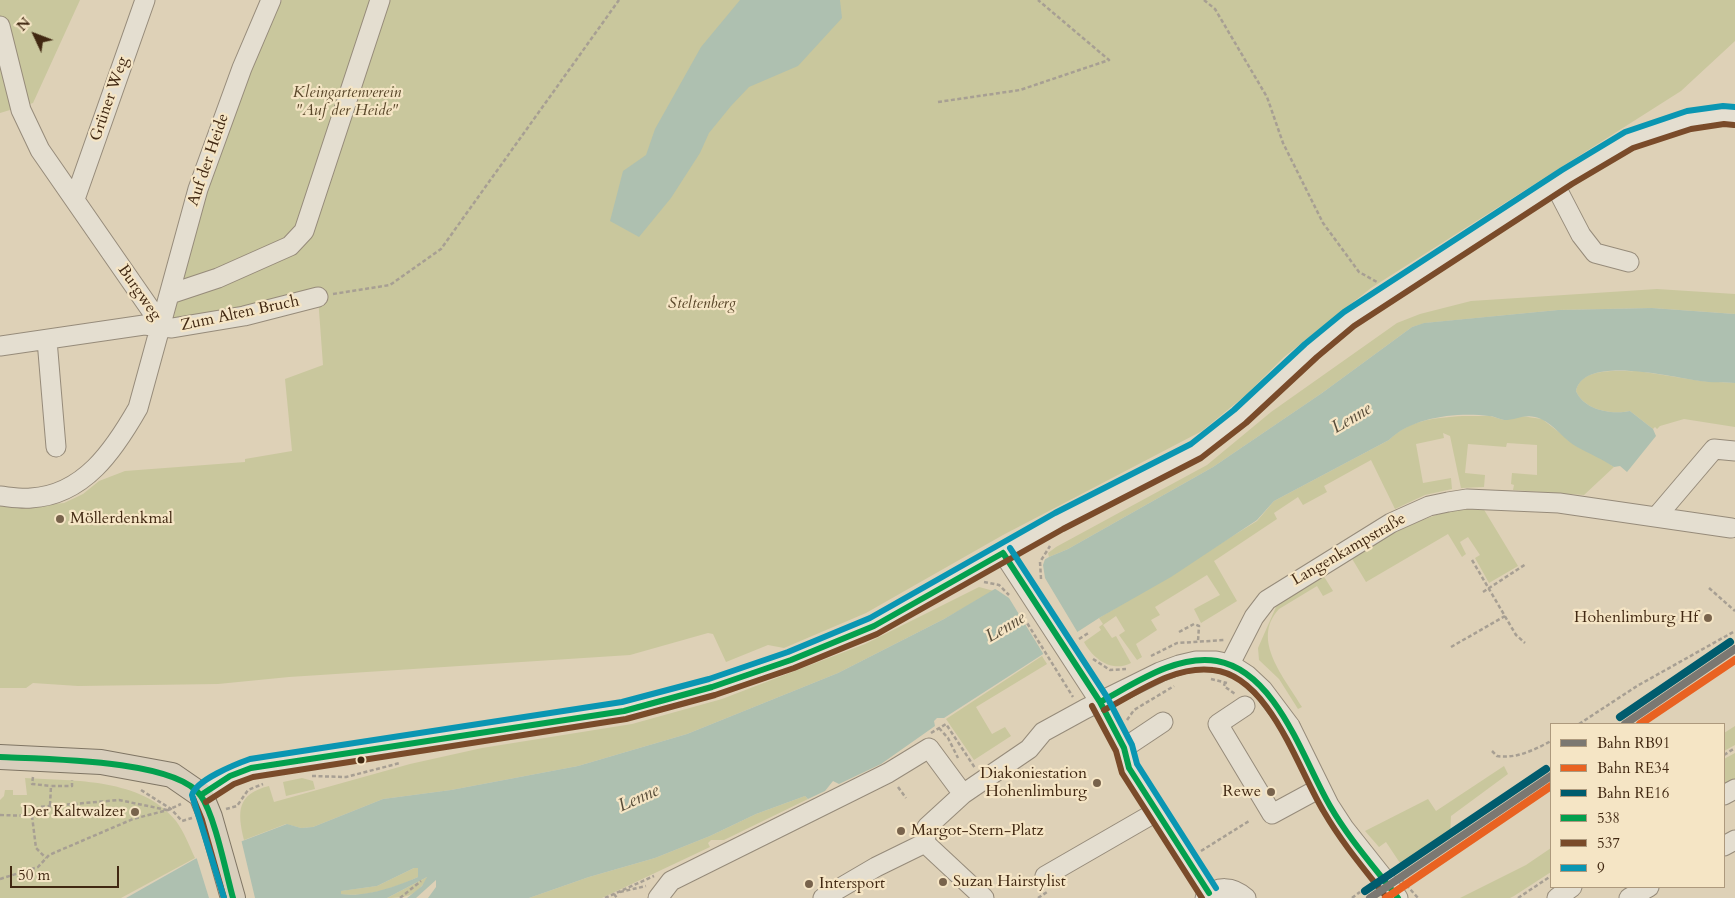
<!DOCTYPE html>
<html>
<head>
<meta charset="utf-8">
<style>
  body { margin:0 }
  #map { position:relative; width:1735px; height:898px; overflow:hidden; background:#ded1b7; font-family:Cardo,serif }
  canvas { display:block }
  .legend { position:absolute; left:1550px; top:723px; width:175px; height:165px; box-sizing:border-box; background:#f5e5c5; border:1px solid #ad997d; margin:0; padding:6px 9px; list-style:none; font-size:15px; color:#412812 }
  .legend li { display:flex; align-items:center; gap:10px; height:25px }
  .legend b { width:25px; border:1px solid #ad997d }
  .north { position:absolute; left:10px; top:10px; width:50px; height:50px; -webkit-text-stroke:4px #f5e5c5; paint-order:stroke; rotate:313deg; font-size:14px; font-weight:700; line-height:20px; text-align:center; color:#412812 }
  .north::after { content:''; display:block; margin:auto; width:18px; height:22px; background:#412812; clip-path:polygon(50% 0,100% 100%,50% 72%,0 100%) }
  .scale { position:absolute; left:10px; top:866px; width:109px; height:22px; box-sizing:border-box; border:2px solid #412812; border-top:0; padding-left:6px; font-size:15px; line-height:18px; white-space:nowrap; color:#412812; -webkit-text-stroke:4px #f5e5c5; paint-order:stroke }
</style>
</head>
<body>
<div id="map">
<canvas width="1735" height="898"></canvas>
<ul class="legend">
<li><b style="height:6px;background:#7b7872"></b>Bahn RB91</li>
<li><b style="height:6px;background:#e96221"></b>Bahn RE34</li>
<li><b style="height:6px;background:#005c6e"></b>Bahn RE16</li>
<li><b style="height:6px;background:#03a04e"></b>538</li>
<li><b style="height:6px;background:#7a4b2a"></b>537</li>
<li><b style="height:6px;background:#0a96b2"></b>9</li>
</ul>
<div class="north">N</div>
<div class="scale">50 m</div>
</div>
<script>
const context = document.querySelector('canvas').getContext('2d');
context.lineJoin = 'round';
function paint(path, color) { context.fillStyle = color; context.fill(path, 'evenodd'); }
function trace(path, color, width, dash) { context.strokeStyle = color; context.lineWidth = width; context.lineCap = dash ? 'butt' : 'round'; context.setLineDash(dash || []); context.stroke(path); }
function drawText(font, color, halo, rows, align = 'center') {
  context.font = font + ' Cardo,serif'; context.lineWidth = 4.5; context.setLineDash([]); context.textBaseline = 'middle'; context.strokeStyle = halo; context.fillStyle = color; for (const [text, x, y, turn = 0] of rows) {
    context.save(); context.translate(x, y); context.rotate((+turn || 0) * Math.PI / 180); context.textAlign = isNaN(turn) ? turn : align; if (halo) context.strokeText(text, 0, 0); context.fillText(text, 0, 0); context.restore();
  }
}
const green = new Path2D(`
  M 0,0 L 80,0 L 33,103 L 0,113 Z
  M 282,0 L 1735,0 L 1735,41 L 1681,91 L 1371,288 L 1284,357 L 1247,394 L 1202,431 L 1003,535 L 866,613 L 784,648 L 768,645 L 726,662 L 713,634 L 708,633 L 630,655 L 289,677 L 218,684 L 78,686 L 33,683 L 26,688 L 0,688 L 0,502 L 45,505 L 64,503 L 83,494 L 99,481 L 125,471 L 245,462 L 245,459 L 292,451 L 285,379 L 323,365 L 318,297 L 172,325 C 197,213 230,103 282,0 Z
  M 1657,289 L 1735,294 L 1735,314 L 1652,308 L 1558,310 L 1425,323 L 1412,327 L 1322,393 L 1213,467 L 1068,549 L 1049,557 L 1048,553 L 1056,547 L 1207,465 L 1271,412 L 1397,323 L 1420,314 L 1471,301 Z
  M 1638,371 L 1701,381 L 1735,383 L 1735,427 L 1684,419 L 1660,426 L 1657,429 L 1655,427 L 1653,429 L 1630,411 C 1611,415 1584,410 1576,391 C 1581,366 1619,372 1638,371 Z
  M 1463,416 L 1490,416 L 1504,420 L 1521,416 L 1542,419 L 1578,447 L 1595,454 L 1614,467 L 1584,495 L 1513,490 L 1514,485 L 1511,484 L 1512,473 L 1537,475 L 1537,445 L 1507,443 L 1506,447 L 1468,444 L 1465,473 L 1485,475 L 1484,487 L 1461,488 L 1450,436 L 1443,433 L 1444,438 L 1416,444 L 1423,483 L 1451,478 L 1452,489 L 1425,495 L 1395,509 L 1371,460 L 1324,486 L 1327,492 L 1303,505 L 1298,497 L 1274,513 L 1277,519 L 1214,561 L 1237,601 L 1201,623 L 1194,609 L 1220,595 L 1207,575 L 1155,607 L 1160,615 L 1151,620 L 1157,630 L 1136,644 L 1142,657 L 1137,660 L 1119,635 L 1125,631 L 1116,616 L 1103,625 L 1112,638 L 1116,636 L 1131,663 C 1112,673 1093,659 1084,642 L 1101,630 L 1099,627 L 1103,624 L 1099,618 L 1257,521 L 1274,501 L 1389,440 C 1410,419 1435,418 1463,416 Z
  M 1483,508 L 1518,566 L 1489,583 L 1475,558 L 1480,555 L 1468,537 L 1460,542 L 1466,554 L 1462,557 L 1448,534 L 1366,582 L 1351,557 C 1396,533 1430,508 1483,508 Z
  M 1323,575 L 1333,591 L 1323,596 L 1317,586 L 1279,609 C 1250,640 1285,678 1302,707 L 1298,709 L 1279,679 L 1259,660 L 1258,648 L 1276,607 L 1287,596 Z
  M 979,587 L 994,591 L 944,619 L 838,673 L 687,734 L 578,766 L 451,790 L 383,799 L 313,827 L 301,828 L 286,824 L 244,840 C 237,811 237,794 269,786 L 274,802 L 410,764 L 482,748 L 632,724 L 722,699 L 865,644 Z
  M 1042,656 L 1047,664 L 976,707 L 992,734 L 1005,727 L 1011,736 L 974,760 L 946,719 Z
  M 1735,726 L 1735,745 L 1724,751 L 1724,733 Z
  M 1735,753 L 1735,779 L 1724,786 L 1724,759 Z
  M 1504,766 L 1508,774 L 1451,816 L 1450,835 L 1402,866 L 1386,842 L 1379,847 L 1365,831 L 1428,799 L 1436,811 Z
  M 25,778 C 74,781 142,778 176,821 C 184,832 189,845 195,858 L 121,898 L 0,898 L 0,800 L 4,796 L 5,790 L 13,790 L 13,795 L 27,795 Z
  M 302,778 L 313,781 L 315,789 L 286,796 L 283,782 Z
  M 805,796 L 808,799 L 724,840 L 711,840 L 708,843 L 710,847 L 602,898 L 529,898 L 589,877 L 655,858 L 710,836 L 756,814 Z
  M 1551,848 L 1551,872 L 1514,896 L 1510,898 L 1460,898 L 1526,865 Z
  M 414,868 L 418,868 L 418,877 C 397,887 365,898 341,894 L 340,891 L 377,886 Z
  M 429,876 C 417,895 409,898 387,898 Z`);
const water = new Path2D(`
  M 740,0 L 840,0 L 842,18 L 798,66 L 749,87 L 731,106 L 709,133 L 700,153 L 671,198 L 639,237 L 610,221 L 623,171 L 646,155 L 655,129 L 701,47 Z
  M 1652,308 L 1735,314 L 1735,383 C 1724,382 1712,383 1700,381 C 1674,378 1584,354 1576,391 C 1584,410 1611,415 1630,411 L 1653,429 L 1656,436 L 1627,472 L 1620,466 L 1614,467 C 1602,459 1590,454 1577,447 C 1564,440 1555,425 1541,419 C 1527,412 1517,420 1504,420 C 1499,419 1494,416 1489,416 C 1457,412 1412,417 1389,440 L 1274,501 L 1257,520 L 1171,577 L 1099,618 L 944,718 L 937,718 L 934,721 L 935,726 L 881,764 L 839,784 L 833,781 L 825,791 L 808,799 L 805,796 L 756,814 L 710,836 L 655,858 L 589,877 L 529,898 L 428,898 L 436,887 L 436,880 L 416,898 L 407,898 L 422,886 L 427,877 L 387,898 L 126,898 L 195,859 L 287,824 L 301,828 L 313,827 L 383,799 L 451,790 L 578,766 L 687,734 L 838,673 L 944,619 L 1049,557 L 1068,549 L 1213,467 L 1322,393 L 1412,327 L 1424,323 L 1558,310 ZM 414,868 L 418,868 L 418,877 C 398,886 364,898 341,894 L 341,891 L 377,886 Z`);
const pier = new Path2D(`
  M 1046,556 L 1043,565 L 1045,578 L 1078,633 L 1044,655 L 1009,598 L 994,588 Z
  M 241,839 L 255,898 L 209,898 L 196,856 Z`);
const path = new Path2D(`
  M 1204,0 L 1215,9 L 1267,97 L 1283,143 L 1323,223 L 1359,272 L 1377,282
  M 938,102 L 1020,90 L 1109,60 L 1038,0
  M 333,294 L 390,285 L 441,249 L 619,0
  M 1472,560 L 1516,635 L 1525,643
  M 1041,579 L 1040,562 L 1050,546
  M 984,582 L 999,585 L 1009,595
  M 1709,588 L 1735,611
  M 1483,592 L 1526,564
  M 1024,618 L 1073,697
  M 1179,632 L 1194,624 L 1199,626 L 1198,641
  M 1079,639 L 1090,632
  M 1451,647 L 1505,616
  M 1151,656 L 1177,643 L 1225,640
  M 1093,659 L 1110,670 L 1126,669
  M 1211,679 L 1227,683
  M 1225,682 L 1224,686 L 1235,694
  M 1127,720 L 1134,710 L 1174,686
  M 1579,724 L 1637,686 L 1735,631
  M 939,728 L 948,738 L 958,758
  M 931,733 L 946,724 L 975,768
  M 1492,751 L 1497,756 C 1516,759 1534,750 1551,741
  M 1724,755 L 1735,748
  M 312,776 L 346,777 L 400,763
  M 33,777 L 32,784 L 51,786
  M 898,787 L 906,798
  M 141,790 L 171,809 L 182,821 L 192,818
  M 50,805 L 51,786 L 72,786 L 72,780
  M 226,809 L 237,806 L 248,790 L 263,784
  M 0,815 L 32,816 L 39,807 L 119,800 L 167,810
  M 32,816 L 36,848 L 46,858
  M 1201,851 L 1249,821
  M 0,879 L 38,867 L 49,855 L 133,819 L 168,810 L 181,804
  M 620,892 L 646,886
  M 614,894 L 617,898
  M 400,898 L 421,881
  M 605,898 L 654,876
  M 1038,898 L 1047,892
  M 1352,898 L 1360,892
  M 1518,898 L 1551,876`);
const minor = new Path2D(`
  M 0,26 L 21,110 L 40,150 L 162,326
  M 1555,185 L 1581,235 L 1595,253 L 1629,262
  M 75,199 L 145,0
  M 170,294 L 218,278 L 290,246 L 304,231 L 380,0
  M 47,340 L 56,447
  M 0,346 L 144,325 L 172,328 L 244,316 L 318,297
  M 0,496 C 10,497 21,499 31,498 C 84,495 114,450 138,408 L 198,189 L 242,68 L 271,0
  M 1657,516 L 1714,449 L 1735,451
  M 1003,553 L 1100,702 L 1124,748 L 1129,768 L 1209,893
  M 1230,664 L 1254,617 L 1267,600 L 1391,523 L 1429,506 L 1448,502 L 1467,499 L 1559,503 L 1731,528
  M 1245,706 L 1218,724 L 1272,814 L 1320,788
  M 1124,748 L 1163,722
  M 201,795 L 230,776 L 251,768 L 624,711 L 712,687 L 791,660 L 874,626 L 1059,521 L 1196,451 L 1240,417 L 1311,350 L 1349,319 L 1567,177 L 1629,140 L 1689,120 L 1724,115 L 1735,116
  M 1724,795 L 1735,789
  M 925,843 L 984,898
  M 1724,846 L 1735,840
  M 1045,876 L 1156,812
  M 1386,881 L 1398,898
  M 658,898 L 671,881 L 888,773 L 929,748 L 963,794
  M 823,898 L 876,867 L 925,843 L 927,827 L 963,794 L 1029,749 L 1043,732 L 1085,709 L 1160,672 L 1179,665 L 1196,661 L 1216,661 L 1230,664 L 1247,675 L 1263,690 L 1290,726
  M 1205,898 C 1217,885 1233,886 1246,898
  M 1557,898 L 1572,887
  M 1629,898 L 1649,887`);
const major = new Path2D(`
  M 0,757 L 101,762 L 172,775 L 201,795 L 210,817 L 233,898`);
const pathBridge = new Path2D(`
  M 1402,880 L 1418,898`);
const minorBridge = new Path2D(`
  M 1290,726 L 1329,805 L 1344,828 L 1386,881`);
const bus1 = new Path2D(`
  M 1003,553 L 1100,702 L 1124,748 L 1129,768 L 1209,893
  M 1100,702 C 1134,684 1176,654 1217,661 C 1277,672 1303,760 1330,806 C 1349,839 1375,868 1398,898
  M 0,757 C 43,759 177,759 201,796 C 215,816 226,873 233,898
  M 201,795 L 230,776 L 251,768 L 624,711 L 712,687 L 791,660 L 874,626 L 1003,553`);
const bus2 = new Path2D(`
  M 1092,706 L 1116,751 L 1122,773 L 1202,898
  M 1104,710 C 1137,693 1174,665 1213,670 C 1270,676 1298,770 1324,812 C 1342,843 1365,870 1387,898
  M 193,798 L 202,820 L 224,898
  M 206,802 L 234,784 L 253,777 L 626,719 L 715,695 L 794,668 L 877,634 L 1063,529 L 1201,458 L 1246,423 L 1317,357 L 1354,326 L 1572,184 L 1633,148 L 1691,129 L 1724,124 L 1734,125`);
const bus3 = new Path2D(`
  M 1010,548 L 1107,697 L 1132,745 L 1137,764 L 1216,888
  M 224,898 L 192,795 C 196,780 236,764 250,759 L 622,702 L 709,679 L 788,652 L 870,618 L 1055,513 L 1191,444 L 1234,410 L 1305,344 L 1344,312 L 1562,170 L 1625,132 L 1687,111 L 1723,106 L 1735,107`);
const rail1 = new Path2D(`
  M 1625,724 L 1735,649
  M 1370,898 L 1551,776`);
const rail2 = new Path2D(`
  M 1640,724 L 1735,660
  M 1386,898 L 1551,786`);
const rail3 = new Path2D(`
  M 1620,717 L 1730,642
  M 1365,891 L 1546,769`);
const markers = [
  [60,519,5,"#78634c"],
  [1708,618,5,"#78634c"],
  [361,760,4.5,"#412812"],
  [1097,783,5,"#78634c"],
  [1271,792,5,"#78634c"],
  [135,812,5,"#78634c"],
  [901,831,5,"#78634c"],
  [943,882,5,"#78634c"],
  [809,884,5,"#78634c"]
];
const parkNames = [
  ["Kleingartenverein",347,93],
  ["\"Auf der Heide\"",347,111],
  ["Steltenberg",702,304]
];
const streetNames = [
  ["Grüner Weg",110,99,-71],
  ["Auf der Heide",209,160,-71],
  ["Burgweg",139,293,55],
  ["Zum Alten Bruch",240,314,-12],
  ["Langenkampstraße",1349,550,-30]
];
const poiNames = [
  ["Möllerdenkmal",70,519],
  ["Hohenlimburg Hf",1698,618,"right"],
  ["Diakoniestation",1087,774,"right"],
  ["Hohenlimburg",1087,792,"right"],
  ["Rewe",1261,792,"right"],
  ["Der Kaltwalzer",125,812,"right"],
  ["Margot-Stern-Platz",911,831],
  ["Suzan Hairstylist",953,882],
  ["Intersport",819,884]
];
const waterNames = [
  ["Lenne",1352,419,-31],
  ["Lenne",1006,628,-31],
  ["Lenne",639,799,-24]
];
paint(green, '#c9c79d');
paint(water, '#aec0b0');
paint(pier, '#ded1b7');
trace(minor, '#968b7a', 21);
trace(major, '#7f7564', 26);
trace(path, '#a79f93', 2.5, [4, 2.5]);
trace(minor, '#e4ded0', 19);
trace(major, '#d8cebc', 24);
trace(minorBridge, '#968b7a', 21, []);
trace(pathBridge, '#a79f93', 2.5, [4, 2.5]);
trace(minorBridge, '#e4ded0', 19);
trace(bus1, '#03a04e', 6);
trace(bus2, '#7a4b2a', 6);
trace(bus3, '#0a96b2', 6);
trace(rail1, '#7b7872', 8);
trace(rail2, '#e96221', 8);
trace(rail3, '#005c6e', 8);
for (const [x, y, r, color] of markers) { const dot = new Path2D(); dot.arc(x, y, r, 0, 2 * Math.PI); context.fillStyle = color; context.fill(dot); trace(dot, '#f5e5c5', 2); }
drawText('italic 16px', '#594629', '#f5e5c5', parkNames);
drawText('16px', '#412812', '#f5e5c5', streetNames);
drawText('16px', '#412812', '#f5e5c5', poiNames, 'left');
drawText('italic 18px', '#574c39', '#f5e5c5', waterNames);
</script>
</body>
</html>
